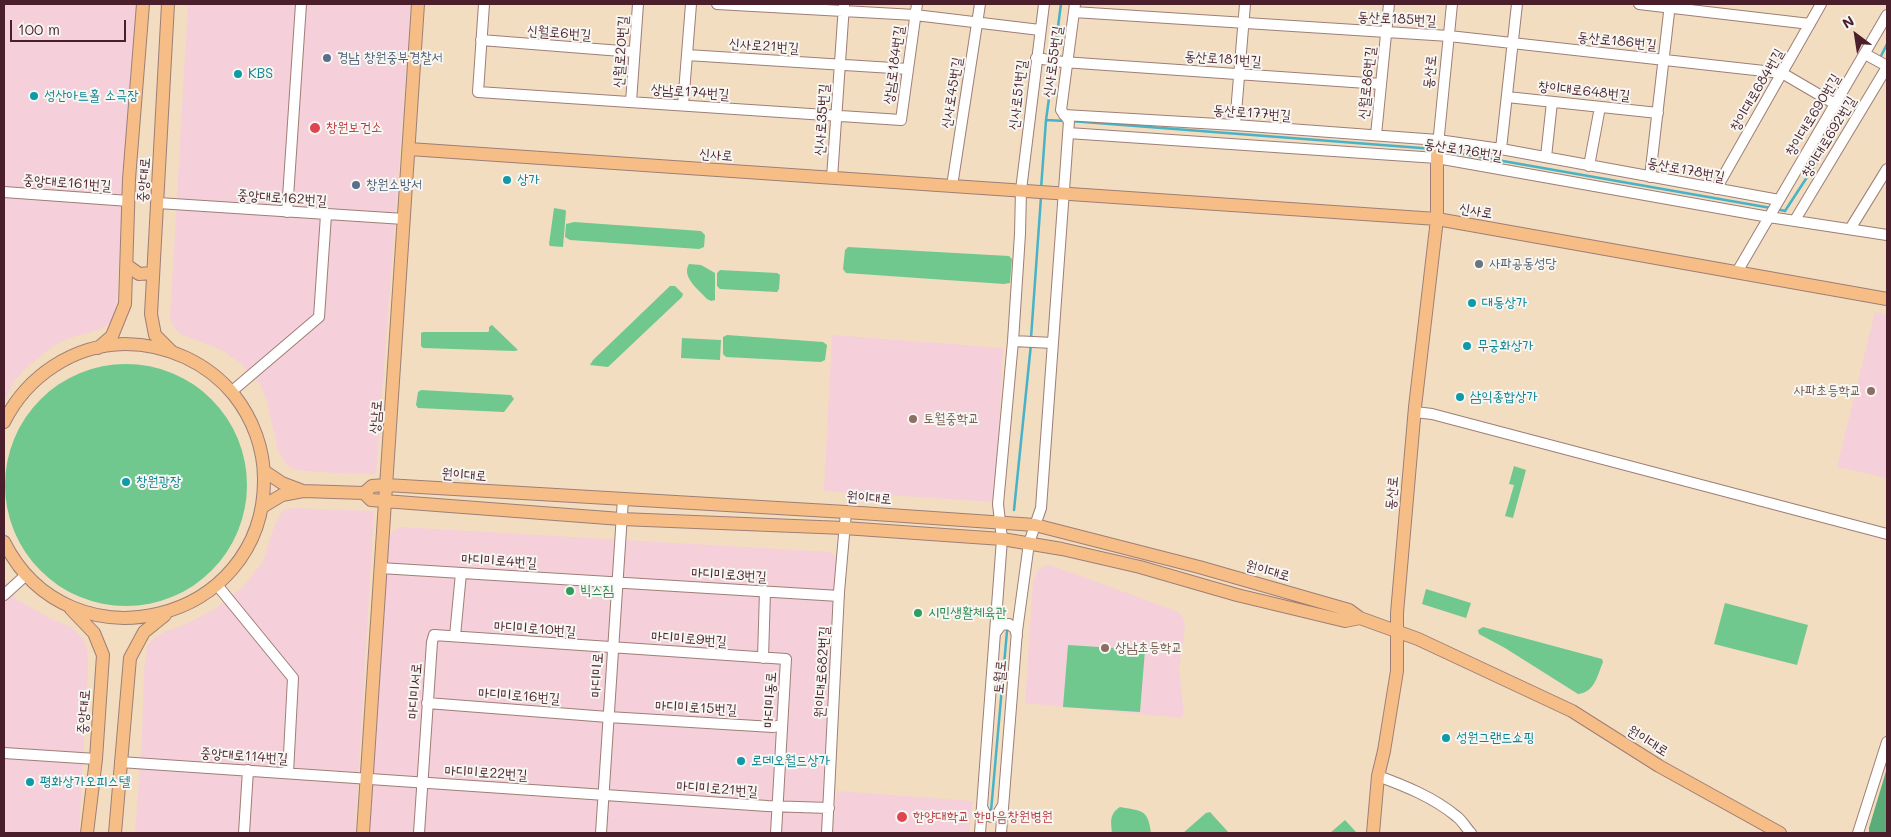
<!DOCTYPE html>
<html>
<head>
<meta charset="utf-8">
<style>
  body { margin:0 }
  #map { position:relative; width:1891px; height:837px; overflow:hidden; background:#f2ddc1; font-family:Mali,sans-serif }
  canvas { display:block }
  .frame { position:absolute; inset:0; border:5px solid #4a1f2b; pointer-events:none }
  .north { position:absolute; left:1831px; top:10px; width:50px; height:50px; -webkit-text-stroke:4px #f6f6f2; paint-order:stroke; rotate:329deg; font-size:14px; font-weight:700; line-height:20px; text-align:center; color:#4a1f2b }
  .north::after { content:''; display:block; margin:auto; width:18px; height:22px; background:#4a1f2b; clip-path:polygon(50% 0,100% 100%,50% 72%,0 100%) }
  .scale { position:absolute; left:10px; top:20px; width:116px; height:22px; box-sizing:border-box; border:2px solid #4a1f2b; border-top:0; padding-left:6px; font-size:15px; line-height:18px; white-space:nowrap; color:#4a1f2b; -webkit-text-stroke:4px #f6f6f2; paint-order:stroke }
</style>
</head>
<body>
<div id="map">
<canvas width="1891" height="837"></canvas>
<div class="frame"></div>
<div class="north">N</div>
<div class="scale">100 m</div>
</div>
<script>
const context = document.querySelector('canvas').getContext('2d');
context.lineJoin = 'round';
function paint(path, color) { context.fillStyle = color; context.fill(path, 'evenodd'); }
function trace(path, color, width, dash) { context.strokeStyle = color; context.lineWidth = width; context.lineCap = dash ? 'butt' : 'round'; context.setLineDash(dash || []); context.stroke(path); }
function drawText(font, color, halo, rows, align = 'center') {
  context.font = font + ' Mali,"Poor Story",sans-serif'; context.lineWidth = 4; context.setLineDash([]); context.textBaseline = 'middle'; context.strokeStyle = halo; context.fillStyle = color; for (const [text, x, y, turn = 0] of rows) {
    context.save(); context.translate(x, y); context.rotate((+turn || 0) * Math.PI / 180); context.textAlign = isNaN(turn) ? turn : align; if (halo) context.strokeText(text, 0, 0); context.fillText(text, 0, 0); context.restore();
  }
}
const built = new Path2D(`
  M 4,4 L 137,4 L 124,165 L 117,297 L 114,317 L 108,324 L 100,329 L 67,339 L 52,347 L 25,369 L 14,381 L 4,403 Z
  M 188,4 L 411,4 L 376,474 L 336,473 L 295,470 L 286,464 L 278,450 L 266,398 L 260,384 L 240,363 L 220,349 L 180,334 L 174,328 L 170,318 Z
  M 1875,312 L 1887,315 L 1887,478 L 1837,467 Z
  M 832,335 L 1003,348 L 995,502 L 824,491 Z
  M 295,508 L 374,511 L 355,833 L 135,833 L 142,737 L 144,672 L 147,646 L 154,638 L 166,631 L 184,625 L 215,609 L 243,587 L 263,562 L 272,532 L 279,516 L 284,510 Z
  M 400,527 L 830,552 L 835,556 L 837,559 L 823,833 L 366,833 L 386,538 L 392,532 Z
  M 1050,565 L 1176,611 L 1183,617 L 1185,628 L 1179,669 L 1184,714 L 1181,718 L 1025,703 L 1033,581 L 1038,570 L 1044,566 Z
  M 4,577 L 16,599 L 53,620 L 72,627 L 84,640 L 87,649 L 88,668 L 79,833 L 4,833 Z
  M 837,791 L 973,801 L 969,833 L 832,833 Z`);
const green = new Path2D(`
  M 554,208 L 565,210 L 566,211 L 563,247 L 550,246 L 549,244 Z
  M 574,222 L 701,231 L 705,235 L 704,247 L 699,249 L 570,240 L 565,237 L 566,224 Z
  M 848,247 L 1009,256 L 1012,259 L 1010,283 L 1004,284 L 846,273 L 843,269 L 845,250 Z
  M 689,264 L 701,265 L 715,273 L 715,300 L 711,301 L 707,299 C 699,290 681,277 689,264 Z
  M 720,270 L 777,273 L 780,275 L 779,289 L 777,292 L 720,289 L 717,286 L 717,273 Z
  M 670,286 L 675,286 L 683,294 L 682,297 L 608,367 L 590,365 L 593,360 Z
  M 492,325 L 518,350 L 515,351 L 423,348 L 421,346 L 421,333 L 423,332 L 488,332 L 489,331 L 489,327 Z
  M 727,335 L 823,342 L 827,345 L 825,360 L 821,362 L 726,357 L 723,354 L 723,337 Z
  M 682,338 L 721,340 L 720,360 L 681,358 Z
  M5 485a121 121 0 1 1 242 0a121 121 0 1 1-242 0Z
  M 421,390 L 511,395 L 514,399 L 504,412 L 418,408 L 416,405 L 418,392 Z
  M 1514,466 L 1526,470 L 1513,518 L 1505,516 L 1514,485 L 1509,484 Z
  M 1426,589 L 1471,603 L 1466,618 L 1422,604 Z
  M 1725,603 L 1808,625 L 1797,665 L 1714,644 Z
  M 1483,627 L 1602,659 L 1603,662 C 1597,676 1595,692 1578,694 L 1505,648 L 1479,634 L 1478,630 Z
  M 1068,645 L 1145,650 L 1140,712 L 1063,707 Z
  M 1120,807 C 1142,811 1148,809 1151,833 L 1112,833 C 1111,822 1109,814 1120,807 Z
  M 1210,812 L 1229,833 L 1183,833 L 1206,813 Z
  M 1345,820 L 1357,833 L 1330,833 Z`);
const forest = new Path2D(`
  M 1887,768 L 1887,833 L 1869,833 L 1869,828 Z`);
const stream = new Path2D(`
  M 1881,56 L 1887,44
  M 1054,57 L 1061,4
  M 1046,120 L 1065,121
  M 1071,121 L 1434,149
  M 1440,150 L 1771,208
  M 1041,189 L 1046,120 L 1054,62
  M 1777,209 L 1785,211 L 1826,148
  M 1031,338 L 1041,197
  M 1014,510 L 1031,344
  M 991,811 L 1007,631`);
const minor = new Path2D(`
  M 484,4 L 478,92 L 901,120 L 917,4
  M 717,4 L 915,15 L 1040,30
  M 1639,4 L 1810,24
  M 1074,12 L 1449,36 L 1782,73 L 1835,104
  M 481,40 L 634,52
  M 1865,54 L 1887,66
  M 687,55 L 908,69
  M 1036,58 L 1063,62 L 1381,84
  M 1507,97 L 1658,113
  M 631,102 L 638,4
  M 683,105 L 691,4
  M 1064,115 L 1235,125 L 1438,140 L 1501,149 L 1779,200
  M 1235,125 L 1245,4
  M 1068,133 L 1437,158 L 1769,217 L 1887,235
  M 1376,135 L 1389,4
  M 1501,149 L 1517,4
  M 1437,155 L 1452,4
  M 1546,157 L 1552,102
  M 1589,166 L 1600,107
  M 1650,177 L 1670,4
  M 832,178 L 844,5
  M 952,186 L 980,4
  M 1716,189 L 1821,4
  M 4,192 L 129,201
  M 158,203 L 404,219
  M 287,212 L 301,4
  M 1795,220 L 1887,67
  M 1850,229 L 1887,169
  M 1737,272 L 1887,15
  M 1013,341 L 1053,343
  M 231,392 L 319,317 L 326,215
  M 1415,412 L 1432,414 L 1887,534
  M 380,568 L 839,596
  M 217,585 L 293,678 L 288,773
  M 4,595 L 26,575
  M 996,632 L 1001,625 L 1009,624 L 1015,629 L 1017,636
  M 455,636 L 461,573
  M 763,658 L 765,591
  M 427,703 L 608,717 L 773,727 L 782,725
  M 4,753 L 96,759
  M 120,762 L 767,806 L 829,808
  M 1378,776 C 1405,786 1433,797 1456,816 C 1462,820 1466,828 1471,833
  M 982,807 L 986,815 L 992,817 L 997,815 L 1003,805
  M 244,833 L 248,770
  M 419,833 L 432,642 L 434,635 L 786,659 L 776,833
  M 601,833 L 623,499
  M 827,833 L 839,592 L 846,512
  M 980,833 L 1002,539 L 998,504 L 1013,341 L 1020,234 L 1021,190 L 1044,4
  M 1001,833 L 1017,631 L 1029,543 L 1041,508 L 1069,121 L 1061,110 L 1075,4
  M 1858,833 L 1887,742`);
const major = new Path2D(`
  M 168,4 L 151,314 L 155,335 L 171,351
  M 409,149 L 1437,219 L 1887,299
  M 128,266 L 139,274 L 152,273
  M 98,348 L 112,336 L 125,304 L 129,179 L 143,4
  M 4,422 C 27,376 73,345 125,344 C 167,344 208,363 234,395 C 253,419 264,449 264,479 C 265,624 69,672 4,542
  M 264,471 L 282,483 L 303,491
  M 364,493 L 371,500 L 621,519 L 844,528 L 1002,539 L 1062,549 L 1140,567 L 1237,595 L 1345,621 L 1360,618
  M 262,507 L 282,495 L 303,491 L 364,493 L 372,486 L 386,485 L 846,512 L 1035,525 L 1199,567 L 1349,610 L 1360,618 L 1418,639 L 1572,711 L 1659,766 L 1780,833
  M 71,609 L 94,633 L 103,655 L 96,759 L 87,833
  M 115,833 L 130,658 L 144,632 L 165,615
  M 363,833 L 418,4
  M 1373,833 L 1378,776 L 1384,751 L 1397,671 L 1397,613 L 1415,407 L 1437,219 L 1437,155`);
const markers = [
  [327,58,5,"#5c6f8a"],
  [238,74,5,"#0f9aa8"],
  [34,96,5,"#0f9aa8"],
  [315,128,6,"#e0444e"],
  [507,180,5,"#0f9aa8"],
  [356,185,5,"#5c6f8a"],
  [1479,264,5,"#6b7280"],
  [1472,303,5,"#0f9aa8"],
  [1467,346,5,"#0f9aa8"],
  [1871,391,5,"#8d6e63"],
  [1460,397,5,"#0f9aa8"],
  [913,419,5,"#8d6e63"],
  [126,482,5,"#0f9aa8"],
  [570,591,5,"#2e9e5b"],
  [918,613,5,"#2e9e5b"],
  [1105,648,5,"#8d6e63"],
  [1446,738,5,"#0f9aa8"],
  [741,761,5,"#0f9aa8"],
  [30,782,5,"#0f9aa8"],
  [902,817,6,"#e0444e"]
];
const streetNames = [
  ["동산로185번길",1397,19,3],
  ["신월로6번길",559,33,4],
  ["동산로186번길",1617,41,6],
  ["신사로21번길",764,46,4],
  ["신월로20번길",621,52,-86],
  ["동산로181번길",1223,59,4],
  ["신사로55번길",1053,62,-82],
  ["상남로184번길",894,65,-82],
  ["동산로",1430,72,-84],
  ["신월로86번길",1367,83,-84],
  ["창이대로684번길",1757,90,-60],
  ["창이대로648번길",1584,91,6],
  ["상남로174번길",690,92,4],
  ["신사로45번길",952,93,-81],
  ["신사로51번길",1018,95,-83],
  ["동산로177번길",1252,113,4],
  ["창이대로690번길",1813,115,-59],
  ["신사로35번길",822,120,-86],
  ["창이대로692번길",1829,137,-59],
  ["동산로176번길",1463,150,9],
  ["신사로",716,155,4],
  ["동산로178번길",1686,170,11],
  ["중앙대로",144,180,-86],
  ["중앙대로161번길",67,183,4],
  ["중앙대로162번길",282,198,4],
  ["신사로",1476,211,10],
  ["상남로",376,417,-86],
  ["원이대로",464,475,4],
  ["동산로",1392,493,-85],
  ["원이대로",869,498,4],
  ["마디미로4번길",499,561,3],
  ["원이대로",1268,571,15],
  ["마디미로3번길",729,575,3],
  ["마디미로10번길",535,629,4],
  ["마디미로9번길",689,639,4],
  ["원이대로682번길",822,672,-87],
  ["마디미로",597,675,-87],
  ["토월로",1000,677,-85],
  ["마디미서로",415,691,-86],
  ["마디미로16번길",519,696,4],
  ["마디미동로",770,700,-87],
  ["마디미로15번길",696,708,3],
  ["중앙대로",84,712,-86],
  ["원이대로",1648,741,32],
  ["중앙대로114번길",244,756,4],
  ["마디미로22번길",486,773,3],
  ["마디미로21번길",717,789,4]
];
const serviceNames = [
  ["경남 창원중부경찰서",337,58],
  ["창원소방서",366,185]
];
const cultureNames = [
  ["KBS",248,74],
  ["성산아트홀 소극장",44,96],
  ["상가",517,180],
  ["대동상가",1482,303],
  ["무궁화상가",1477,346],
  ["삼익종합상가",1470,397],
  ["창원광장",136,482],
  ["성원그랜드쇼핑",1456,738],
  ["로데오월드상가",751,761],
  ["평화상가오피스텔",40,782]
];
const healthNames = [
  ["창원보건소",326,128],
  ["한양대학교 한마음창원병원",913,817]
];
const worshipNames = [
  ["사파공동성당",1489,264]
];
const educationNames = [
  ["사파초등학교",1861,391,"right"],
  ["토월중학교",923,419],
  ["상남초등학교",1115,648]
];
const leisureNames = [
  ["빅스짐",580,591],
  ["시민생활체육관",928,613]
];
paint(built, '#f5cfd9');
paint(green, '#70c88e');
paint(forest, '#5cac79');
trace(stream, '#48b2c7', 2.5);
trace(minor, '#9e7e76', 12);
trace(major, '#9e7e76', 14);
trace(minor, '#fff', 10);
trace(major, '#f6be86', 12);
for (const [x, y, r, color] of markers) { const dot = new Path2D(); dot.arc(x, y, r, 0, 2 * Math.PI); context.fillStyle = color; context.fill(dot); trace(dot, '#f6f6f2', 2); }
drawText('14px', '#4a1f2b', '#f6f6f2', streetNames);
drawText('14px', '#4e5e75', '#f6f6f2', serviceNames, 'left');
drawText('14px', '#0d838f', '#f6f6f2', cultureNames, 'left');
drawText('14px', '#be3a42', '#f6f6f2', healthNames, 'left');
drawText('14px', '#5b616d', '#f6f6f2', worshipNames, 'left');
drawText('14px', '#785e54', '#f6f6f2', educationNames, 'left');
drawText('14px', '#27864d', '#f6f6f2', leisureNames, 'left');
</script>
</body>
</html>
